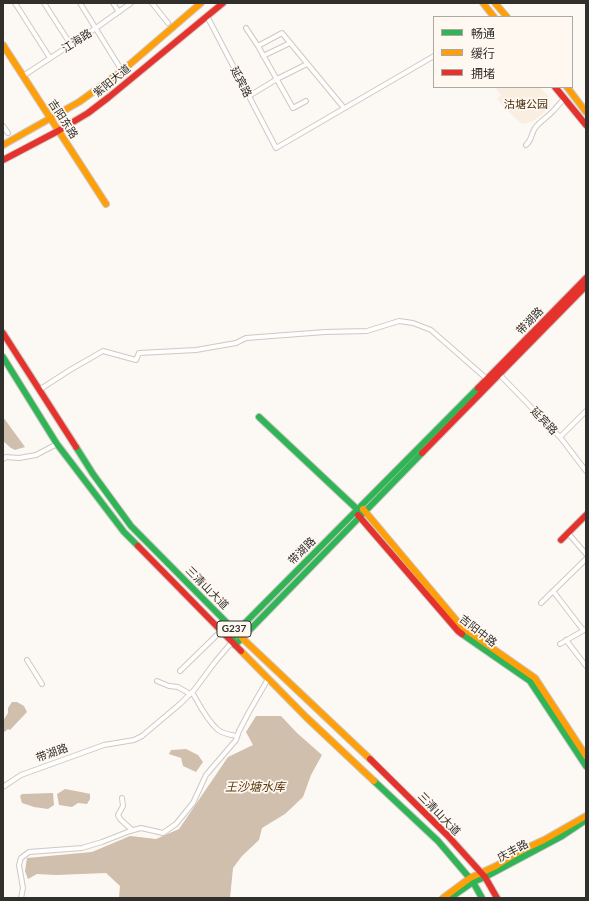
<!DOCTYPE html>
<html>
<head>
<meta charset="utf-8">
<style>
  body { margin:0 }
  #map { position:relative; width:589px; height:901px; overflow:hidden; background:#fcf8f4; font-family:Lato,"Noto Sans SC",sans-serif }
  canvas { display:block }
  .frame { position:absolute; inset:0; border:4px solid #312f2c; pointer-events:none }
  .legend { position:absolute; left:433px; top:16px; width:140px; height:72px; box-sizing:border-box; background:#fff8f1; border:1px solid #ada8a2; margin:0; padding:5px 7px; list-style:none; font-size:12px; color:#312f2c }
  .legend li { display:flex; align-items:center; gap:8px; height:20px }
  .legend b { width:20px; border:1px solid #ada8a2 }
</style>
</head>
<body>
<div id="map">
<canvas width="589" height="901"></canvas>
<div class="frame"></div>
<ul class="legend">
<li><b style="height:5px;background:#30b455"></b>畅通</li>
<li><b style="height:5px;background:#ff9f0a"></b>缓行</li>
<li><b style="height:5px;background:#e5322d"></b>拥堵</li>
</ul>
</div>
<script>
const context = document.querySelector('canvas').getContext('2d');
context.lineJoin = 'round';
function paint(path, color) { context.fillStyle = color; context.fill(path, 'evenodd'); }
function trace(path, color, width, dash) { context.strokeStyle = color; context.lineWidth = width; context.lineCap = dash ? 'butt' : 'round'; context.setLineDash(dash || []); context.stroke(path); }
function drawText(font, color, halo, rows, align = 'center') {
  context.font = font + ' Lato,"Noto Sans SC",sans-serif'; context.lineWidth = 3.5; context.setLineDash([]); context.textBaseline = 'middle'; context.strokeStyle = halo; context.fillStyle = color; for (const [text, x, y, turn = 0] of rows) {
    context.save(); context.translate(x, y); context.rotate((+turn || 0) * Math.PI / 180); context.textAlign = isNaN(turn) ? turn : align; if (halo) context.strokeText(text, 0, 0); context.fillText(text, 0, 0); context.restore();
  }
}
const green = new Path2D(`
  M 494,87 L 540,87 L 549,97 L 550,108 L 533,121 L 522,124 L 511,114 L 497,99 L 501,95 Z`);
const water = new Path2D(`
  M 3,417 L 25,447 L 15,450 L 11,448 L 3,441 Z
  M 12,702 L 17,702 L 24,706 L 27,712 L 10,730 L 8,729 L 3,733 L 3,721 L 8,713 L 8,708 Z
  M 256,716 L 281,716 L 297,733 L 322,755 L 311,775 L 303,797 L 285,814 L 262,828 L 259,840 L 242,856 L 233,868 L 230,898 L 119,898 L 120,886 L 106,873 L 56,875 L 37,874 L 28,879 L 25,871 L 27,858 L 92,852 L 130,836 L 156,839 L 179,829 L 228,757 L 253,745 L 246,732 Z
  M 186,749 L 198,755 L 203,762 L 196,772 L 183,766 L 181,758 L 169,754 L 171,750 Z
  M 65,789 L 81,792 L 90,794 L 90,799 L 87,804 L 78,803 L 72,807 L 59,805 L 57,794 Z
  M 53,793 L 54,805 L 48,809 L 34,807 L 22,803 L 20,796 L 22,794 Z`);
const street = new Path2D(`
  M 15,3 L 50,58
  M 44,3 L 71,45
  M 80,3 L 122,71
  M 113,3 L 119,12
  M 152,3 L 168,23
  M 207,16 L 276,148 L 434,56
  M 246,28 L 258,46 L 282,33 L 344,108
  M 258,46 L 293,108 L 306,101
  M 263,56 L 290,43
  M 23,76 L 96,28 L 131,3
  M 249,96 L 277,79 L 307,64
  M 3,126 L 8,133
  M 526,145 C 532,140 531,134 535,128 C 540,121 548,117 554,110 C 558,106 560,102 565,99
  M 499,374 L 560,437 L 586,471
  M 39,390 L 70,370 L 103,351 L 136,360 L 139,353 L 196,350 L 236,343 L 246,338 L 325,332 L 367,331 L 399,321 L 413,323 L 431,330 L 487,379
  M 560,437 L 586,411
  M 3,459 L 6,457 L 19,458 L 36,455 L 57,444
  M 568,533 L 586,554
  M 553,591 L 583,630
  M 541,603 L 586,559
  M 566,640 L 586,666
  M 560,644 L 586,629
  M 27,660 L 42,684
  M 180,671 L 221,631
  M 157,681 L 169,686 L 178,687 L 190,694
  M 192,692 C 199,704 206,719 217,729 C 222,734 231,735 237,736
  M 3,787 L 21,775 L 104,745 L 134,740 L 142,736 L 180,704 L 195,689 L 215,662 L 232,642
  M 122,798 L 123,806 L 118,815 L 120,819 L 132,830
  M 21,898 L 23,888 L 19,865 L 21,858 L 29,852 L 82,848 L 102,842 L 130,831 L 141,828 L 163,833 L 176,824 L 193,803 L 206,775 L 236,740 L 239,731 L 249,712 L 268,679`);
const fast = new Path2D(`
  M 3,357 L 57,444 L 124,532 L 138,546
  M 259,417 L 358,510
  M 76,447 L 93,474 L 131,526 L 242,638
  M 462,634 L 530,681 L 586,766
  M 232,641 L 236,632 L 478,388
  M 235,645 L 422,453
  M 374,781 L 438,841 L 473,882 L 482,898
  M 450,898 L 473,882 L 485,877 L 562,836 L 583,822`);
const slow = new Path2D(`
  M 483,3 L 494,17
  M 495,3 L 507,17
  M 3,45 L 106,204
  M 567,87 L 586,112
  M 3,145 L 79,102 L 122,71 L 201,3
  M 363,509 L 462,627 L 535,678 L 586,756
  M 242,638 L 370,759
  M 241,651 L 306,717 L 374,781
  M 443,898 L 470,878 L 496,866 L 518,852 L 544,840 L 586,816`);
const jam = new Path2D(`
  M 555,87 L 586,125
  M 3,160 L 58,131 L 88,113 L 109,97 L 223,3
  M 3,333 L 76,447
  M 478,388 L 586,278
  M 422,453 L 586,286
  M 358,515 L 458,631 L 462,634
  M 561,540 L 586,515
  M 138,546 L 241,651
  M 370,759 L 448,836 L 485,877 L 497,898`);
const shields = [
  [234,629,34]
];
const shieldNames = [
  ["G237",234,629]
];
const streetNames = [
  ["江海路",77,41,-33],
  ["紫阳大道",112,81,-39],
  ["延宾路",241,82,63],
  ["吉阳东路",63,119,57],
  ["带湖路",530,321,-46],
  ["延宾路",544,421,46],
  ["带湖路",302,551,-45],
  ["三清山大道",207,588,45],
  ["吉阳中路",478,631,38],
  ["带湖路",52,753,-20],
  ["三清山大道",439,814,46],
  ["庆丰路",513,851,-28]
];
const parkNames = [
  ["沽塘公园",526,104]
];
const waterNames = [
  ["王沙塘水库",255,787]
];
paint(green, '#f9eee0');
paint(water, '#d0bfac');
trace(street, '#ccc9c6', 6);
trace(fast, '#ccc9c6', 8);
trace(slow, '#ccc9c6', 8);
trace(jam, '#ccc9c6', 8);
trace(street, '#fffefd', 4);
trace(fast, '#30b455', 6);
trace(slow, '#ff9f0a', 6);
trace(jam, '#e5322d', 6);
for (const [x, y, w] of shields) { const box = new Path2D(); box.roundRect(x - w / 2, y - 8, w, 16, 3); context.fillStyle = '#fff8f1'; context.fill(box); trace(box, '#312f2c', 1); }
drawText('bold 10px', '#312f2c', null, shieldNames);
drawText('11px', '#312f2c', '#fff8f1', streetNames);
drawText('11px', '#462d0c', '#fff8f1', parkNames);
drawText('italic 12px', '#59380a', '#fff8f1', waterNames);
</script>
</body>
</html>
